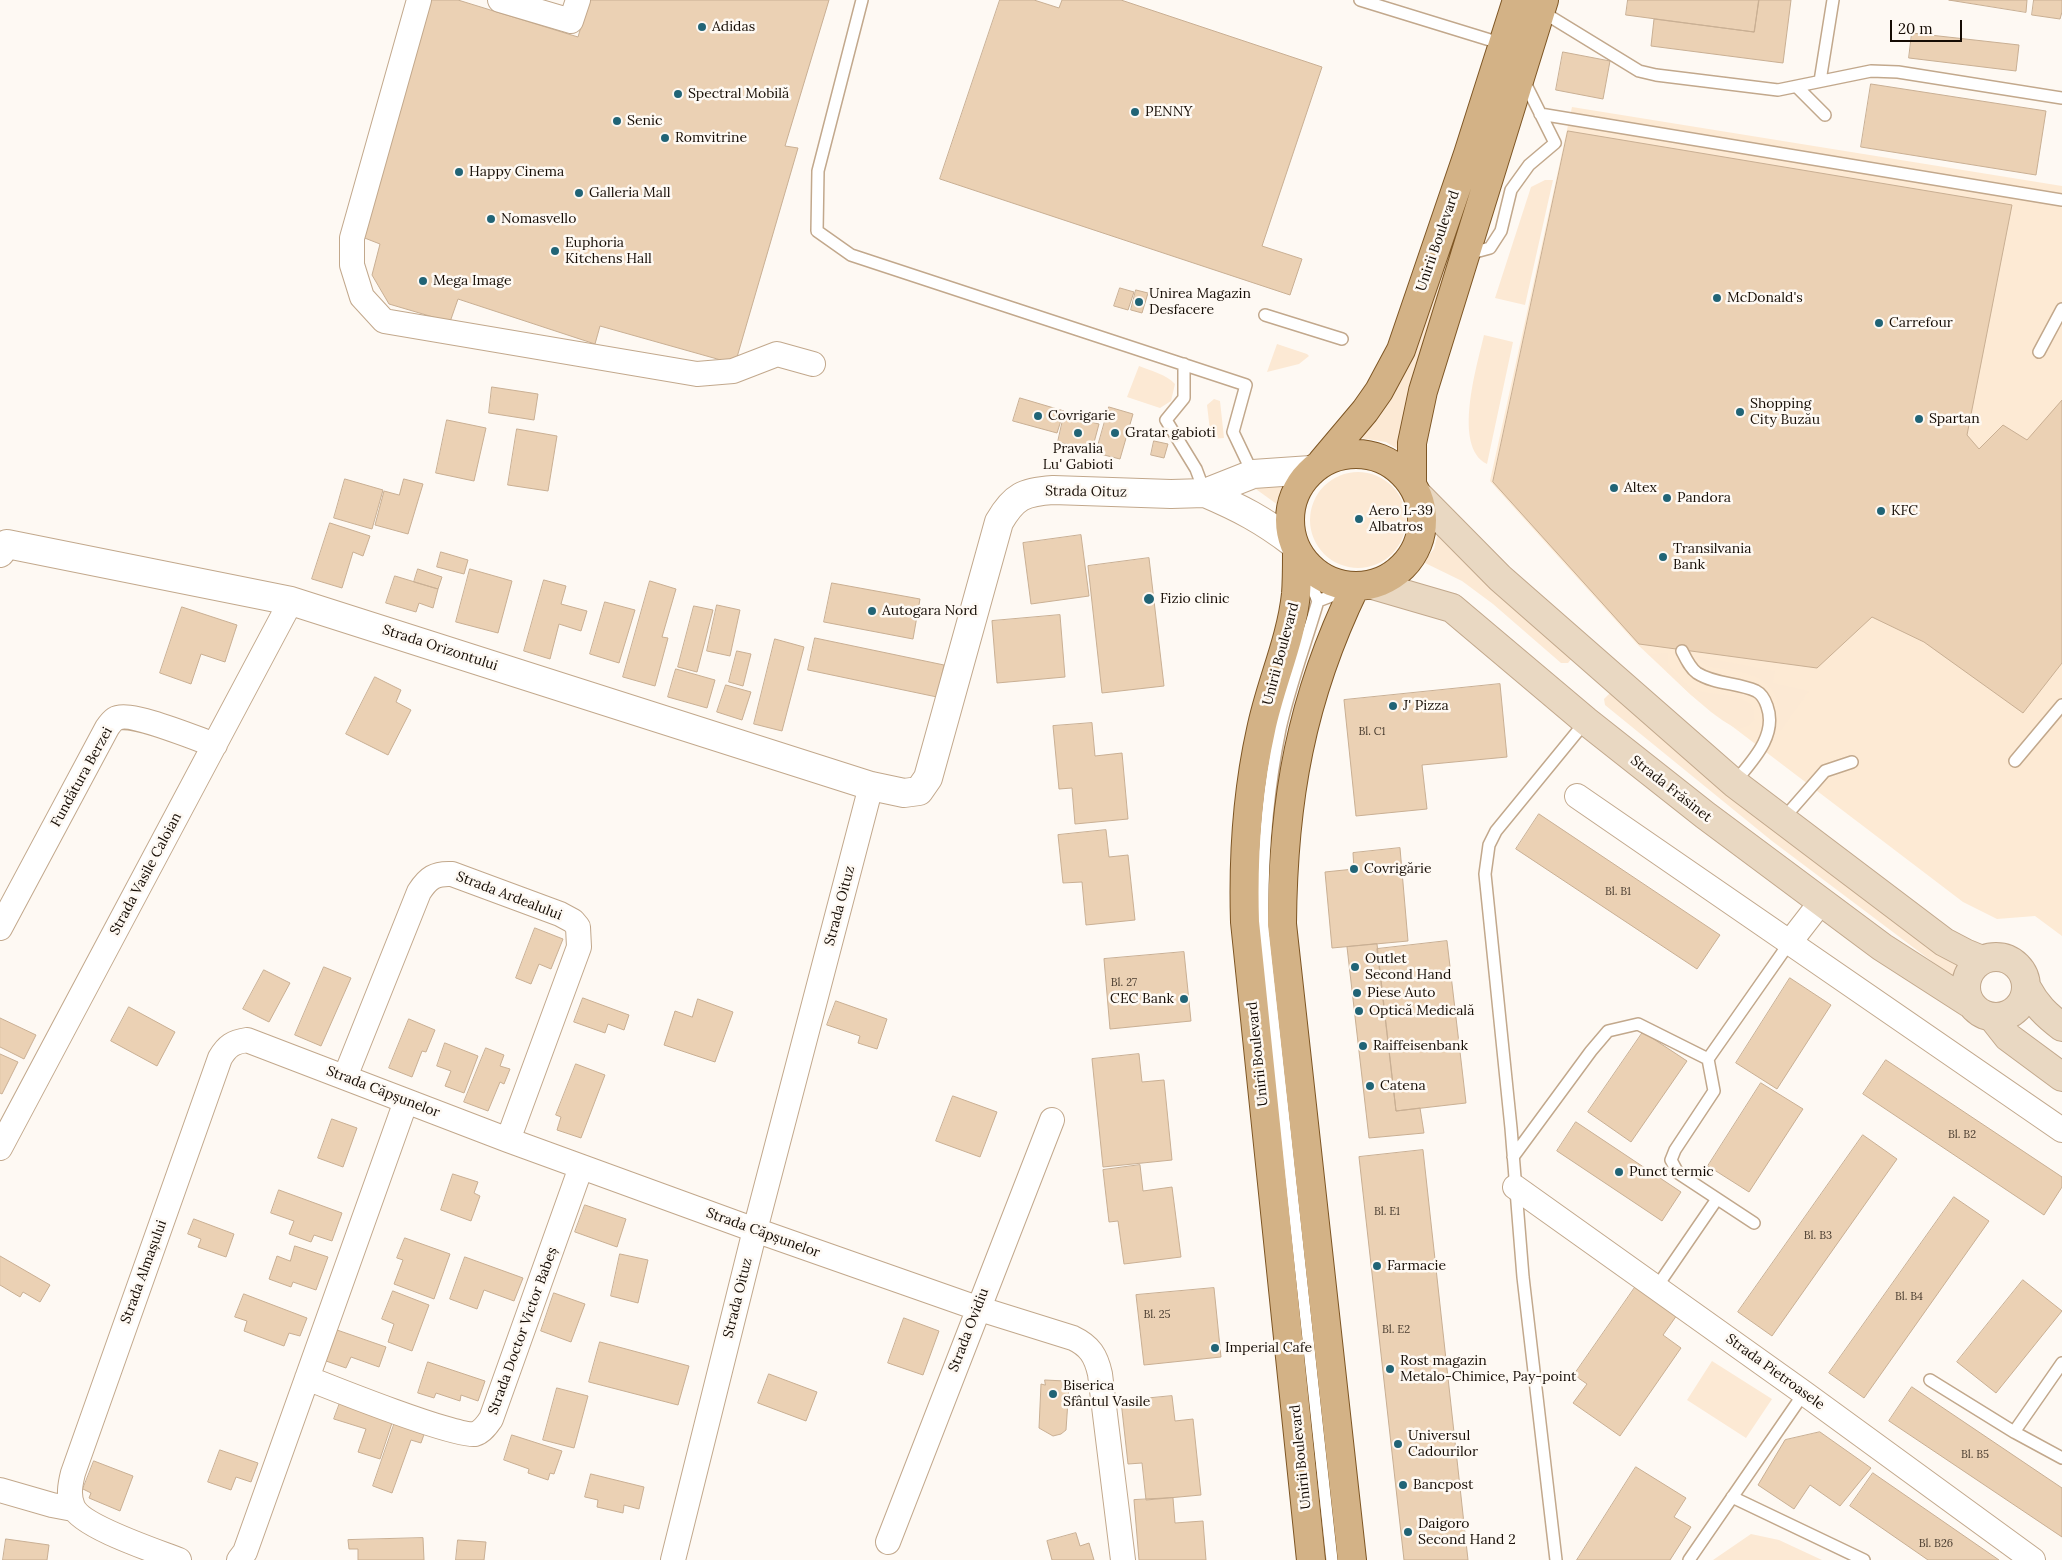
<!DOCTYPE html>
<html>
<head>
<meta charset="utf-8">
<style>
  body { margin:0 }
  #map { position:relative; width:2062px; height:1560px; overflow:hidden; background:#fef9f3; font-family:Lora,serif }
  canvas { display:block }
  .scale { position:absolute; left:1890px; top:20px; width:72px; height:22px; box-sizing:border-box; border:2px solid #150c04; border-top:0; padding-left:6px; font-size:15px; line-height:18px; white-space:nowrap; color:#150c04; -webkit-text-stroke:4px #fef9f3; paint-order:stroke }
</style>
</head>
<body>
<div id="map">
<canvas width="2062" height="1560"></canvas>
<div class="scale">20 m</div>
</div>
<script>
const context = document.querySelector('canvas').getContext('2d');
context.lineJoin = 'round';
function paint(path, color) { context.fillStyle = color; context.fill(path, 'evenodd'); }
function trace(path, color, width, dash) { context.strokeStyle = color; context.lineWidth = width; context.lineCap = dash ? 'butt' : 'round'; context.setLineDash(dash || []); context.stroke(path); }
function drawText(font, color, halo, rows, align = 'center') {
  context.font = font + ' Lora,serif'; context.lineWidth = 5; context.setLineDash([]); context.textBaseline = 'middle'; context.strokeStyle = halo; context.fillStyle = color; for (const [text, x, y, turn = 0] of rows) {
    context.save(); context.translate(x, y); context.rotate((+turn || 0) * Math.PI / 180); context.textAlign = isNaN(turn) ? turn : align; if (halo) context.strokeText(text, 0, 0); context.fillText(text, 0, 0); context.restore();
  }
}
const built = new Path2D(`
  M 1572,107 L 2062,186 L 2062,936 L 2035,916 L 1997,919 L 1963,902 L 1691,695 L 1637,644 L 1490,481 Z`);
const green = new Path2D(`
  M 1545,180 L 1553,180 L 1525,305 L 1495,298 L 1531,187 Z
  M 1464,208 L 1467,209 L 1399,450 L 1386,442 L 1360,438 L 1422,328 Z
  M 1484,335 L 1513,342 L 1487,464 C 1452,447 1477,366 1484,335 Z
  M 1277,344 L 1307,354 L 1309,356 L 1299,364 L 1267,372 Z
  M 1139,366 C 1151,371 1166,374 1175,384 L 1171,401 L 1160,408 L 1127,397 Z
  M 1214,399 L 1220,401 L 1224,438 L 1211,439 L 1207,405 Z
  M1310 520a48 48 0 1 1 96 0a48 48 0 1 1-96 0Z
  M 1285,478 C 1288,488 1283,494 1282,504 L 1278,505 L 1253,487 Z
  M 1438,533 L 1572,658 L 1568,663 L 1561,663 L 1493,604 L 1462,581 L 1423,562 L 1434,549 Z
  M 1668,653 L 1668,664 C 1675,674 1683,683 1694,689 C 1710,697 1760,690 1754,720 L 1748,726 L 1739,729 C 1713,720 1670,674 1649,654 Z
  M 1696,656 L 1775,671 L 1773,683 L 1809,691 L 1780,731 C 1780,685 1767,675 1722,669 C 1710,667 1704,667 1696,656 Z
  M 1610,693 L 1615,694 L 1959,963 L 1957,975 L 1950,975 L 1772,841 L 1605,705 L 1604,699 Z
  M 1712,1361 L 1772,1399 L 1746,1438 L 1687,1400 Z
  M 1751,1534 L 1779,1540 L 1822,1560 L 1713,1560 Z`);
const building = new Path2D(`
  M 426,0 L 458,0 L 578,37 L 589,0 L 829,0 L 785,146 L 798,148 L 735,364 L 600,326 L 595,344 L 458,299 L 450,322 L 389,304 L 372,275 L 380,244 L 362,237 Z
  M 1000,0 L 1034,0 L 1059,8 L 1062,0 L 1121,0 L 1322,67 L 1262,246 L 1302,259 L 1290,295 L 940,179 Z
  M 1628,0 L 1759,0 L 1754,32 L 1626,15 Z
  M 1759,0 L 1791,0 L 1783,63 L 1651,46 L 1654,19 L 1754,32 Z
  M 1949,0 L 2027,0 L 2026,12 Z
  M 2034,0 L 2062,0 L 2062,12 L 2060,19 L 2032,15 Z
  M 1912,33 L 2019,45 L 2016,71 L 1909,58 Z
  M 1563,52 L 1610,61 L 1603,99 L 1556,90 Z
  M 1871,84 L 2046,111 L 2036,175 L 1861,147 Z
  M 1568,131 L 2012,205 L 1967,435 L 1979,449 L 2003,425 L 2027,440 L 2062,400 L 2062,663 L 2023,713 L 1924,642 L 1872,617 L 1817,668 L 1639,644 L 1493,482 Z
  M 1120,288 L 1134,292 L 1128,310 L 1114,306 Z
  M 1136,290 L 1148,293 L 1142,313 L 1131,310 Z
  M 492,387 L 538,394 L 534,420 L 489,413 Z
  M 1020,398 L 1064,411 L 1057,433 L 1013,421 Z
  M 1109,407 L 1133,414 L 1120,459 L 1096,453 Z
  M 1064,415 L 1099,424 L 1092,450 L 1058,442 Z
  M 447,420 L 486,428 L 474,481 L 436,473 Z
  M 517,429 L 557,436 L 548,491 L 508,485 Z
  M 1154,441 L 1168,444 L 1164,458 L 1151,455 Z
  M 345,479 L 383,490 L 372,529 L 334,518 Z
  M 404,479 L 423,484 L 408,534 L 375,525 L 384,491 L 399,495 Z
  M 330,523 L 370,536 L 363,556 L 353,552 L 342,588 L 312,579 Z
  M 1081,535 L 1089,596 L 1031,604 L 1023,543 Z
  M 441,552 L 468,560 L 464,574 L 437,567 Z
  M 1149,558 L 1164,686 L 1102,693 L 1088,566 Z
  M 418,569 L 442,577 L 438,589 L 414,582 Z
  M 470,569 L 512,581 L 498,633 L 456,622 Z
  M 395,576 L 438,589 L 433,608 L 419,603 L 416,612 L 386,603 Z
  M 544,580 L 566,586 L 561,604 L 587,611 L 581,631 L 559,624 L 550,659 L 524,651 Z
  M 650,581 L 676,589 L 662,637 L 668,638 L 655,686 L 623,677 Z
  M 832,583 L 920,599 L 913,639 L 824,622 Z
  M 605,602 L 635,610 L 619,663 L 590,654 Z
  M 717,605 L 740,610 L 730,656 L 707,651 Z
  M 694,606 L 713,610 L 697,672 L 678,667 Z
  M 182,607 L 237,625 L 225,662 L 201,654 L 191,684 L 160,673 Z
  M 1060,615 L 1065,677 L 997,683 L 992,621 Z
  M 815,638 L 944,665 L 937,697 L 808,670 Z
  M 775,639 L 804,647 L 782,731 L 754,724 Z
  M 737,651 L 751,654 L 743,686 L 729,682 Z
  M 676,669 L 715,680 L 707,708 L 668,697 Z
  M 375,677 L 401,690 L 396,702 L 411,710 L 388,755 L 346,734 Z
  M 1500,684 L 1507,757 L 1422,765 L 1427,809 L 1356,816 L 1344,700 Z
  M 726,685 L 751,692 L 742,720 L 717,712 Z
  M 1092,723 L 1095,756 L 1122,753 L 1128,819 L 1075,824 L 1072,788 L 1059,789 L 1053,726 Z
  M 1539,814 L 1720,935 L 1697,969 L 1516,849 Z
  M 1106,830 L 1109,857 L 1128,855 L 1135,920 L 1086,925 L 1082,882 L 1063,883 L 1058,835 Z
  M 1400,848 L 1408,941 L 1332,948 L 1325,872 L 1354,869 L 1353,853 Z
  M 535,928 L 563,939 L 551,969 L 539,964 L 531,984 L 516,978 Z
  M 1447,941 L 1466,1103 L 1396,1111 L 1377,949 Z
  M 1377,944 L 1396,1111 L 1420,1108 L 1424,1133 L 1369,1138 L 1347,947 Z
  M 1184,952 L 1191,1021 L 1110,1029 L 1104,959 Z
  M 324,967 L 351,978 L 321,1046 L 295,1035 Z
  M 264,970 L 290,983 L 269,1022 L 243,1009 Z
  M 1790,978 L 1831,1005 L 1777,1089 L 1736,1063 Z
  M 583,998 L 629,1015 L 624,1030 L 608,1024 L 605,1033 L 574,1022 Z
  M 698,999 L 733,1012 L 715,1062 L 664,1045 L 675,1011 L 692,1017 Z
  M 836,1001 L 887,1019 L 877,1049 L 858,1043 L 860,1036 L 827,1025 Z
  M 129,1007 L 175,1032 L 157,1066 L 111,1041 Z
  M 0,1018 L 36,1035 L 24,1059 L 0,1047 Z
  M 409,1019 L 435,1030 L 426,1052 L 422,1051 L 412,1077 L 389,1068 Z
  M 1643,1032 L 1687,1061 L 1631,1142 L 1588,1112 Z
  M 445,1043 L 478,1056 L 464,1093 L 445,1086 L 451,1071 L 437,1066 Z
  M 486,1048 L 504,1055 L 500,1066 L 510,1069 L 504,1084 L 500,1082 L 488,1111 L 464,1102 Z
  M 0,1054 L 18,1062 L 2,1094 L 0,1093 Z
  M 1139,1054 L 1142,1082 L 1164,1080 L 1172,1160 L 1103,1167 L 1092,1059 Z
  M 1886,1060 L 2062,1177 L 2062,1187 L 2044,1215 L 1863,1094 Z
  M 576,1064 L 605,1075 L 581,1138 L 557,1130 L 561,1117 L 556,1115 Z
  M 1761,1083 L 1803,1109 L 1749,1192 L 1708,1166 Z
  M 953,1096 L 997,1112 L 980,1157 L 936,1141 Z
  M 332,1119 L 357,1128 L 343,1167 L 318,1158 Z
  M 1576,1122 L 1681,1192 L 1662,1221 L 1557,1151 Z
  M 1863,1135 L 1897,1159 L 1772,1336 L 1738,1312 Z
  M 1423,1150 L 1468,1560 L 1404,1560 L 1359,1157 Z
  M 1140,1165 L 1143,1191 L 1172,1187 L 1181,1257 L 1124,1264 L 1118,1221 L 1109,1222 L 1103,1170 Z
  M 453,1174 L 478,1182 L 474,1193 L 480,1196 L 471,1221 L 441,1210 Z
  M 279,1190 L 342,1213 L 332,1241 L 314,1235 L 311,1242 L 289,1234 L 294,1221 L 271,1213 Z
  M 1954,1197 L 1989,1221 L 1864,1398 L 1829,1373 Z
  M 585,1205 L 626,1219 L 617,1247 L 575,1232 Z
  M 194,1219 L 234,1234 L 226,1257 L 198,1247 L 201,1239 L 188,1234 Z
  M 405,1238 L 450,1254 L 434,1299 L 394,1284 L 403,1260 L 397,1258 Z
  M 295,1246 L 328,1257 L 316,1290 L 293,1282 L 291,1287 L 269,1279 L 277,1256 L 290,1261 Z
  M 620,1254 L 648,1260 L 638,1303 L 611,1296 Z
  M 0,1256 L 50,1285 L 40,1302 L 23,1292 L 20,1297 L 0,1285 Z
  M 465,1257 L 523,1278 L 514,1301 L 484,1290 L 477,1309 L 450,1299 Z
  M 2023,1280 L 2062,1311 L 1996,1393 L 1957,1362 Z
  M 1636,1286 L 1677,1315 L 1663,1335 L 1681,1348 L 1620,1436 L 1573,1403 L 1587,1384 L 1574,1375 Z
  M 1214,1288 L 1221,1357 L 1144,1365 L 1136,1295 Z
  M 393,1291 L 429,1305 L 412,1351 L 388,1342 L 394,1324 L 382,1319 Z
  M 554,1293 L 585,1304 L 571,1342 L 541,1331 Z
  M 244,1294 L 307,1318 L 300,1336 L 289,1333 L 284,1346 L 244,1331 L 247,1321 L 235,1317 Z
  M 904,1318 L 939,1331 L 923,1375 L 888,1363 Z
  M 337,1330 L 386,1347 L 379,1367 L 351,1357 L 346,1368 L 326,1361 Z
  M 600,1342 L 689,1366 L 678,1405 L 589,1382 Z
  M 428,1362 L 485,1381 L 478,1401 L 461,1395 L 460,1401 L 436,1393 L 434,1398 L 418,1393 Z
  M 769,1374 L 817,1392 L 806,1421 L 758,1403 Z
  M 1045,1380 L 1065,1381 L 1065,1386 L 1069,1386 L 1066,1430 L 1061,1434 L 1053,1436 L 1039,1428 L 1041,1384 L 1045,1385 Z
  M 1912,1387 L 2062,1488 L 2062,1537 L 1889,1421 Z
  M 557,1388 L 588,1396 L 574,1448 L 543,1440 Z
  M 1172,1396 L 1175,1421 L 1193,1419 L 1201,1495 L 1146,1500 L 1142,1463 L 1128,1464 L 1121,1401 Z
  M 341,1400 L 394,1417 L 380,1459 L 358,1452 L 366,1429 L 334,1419 Z
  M 397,1416 L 427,1426 L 421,1443 L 411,1440 L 392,1493 L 373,1486 Z
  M 1820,1432 L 1871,1468 L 1840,1506 L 1810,1485 L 1794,1509 L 1758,1485 L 1785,1440 Z
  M 512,1435 L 562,1451 L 554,1474 L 550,1473 L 548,1480 L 528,1473 L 529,1469 L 504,1460 Z
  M 220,1450 L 258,1463 L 251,1482 L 236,1477 L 231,1490 L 208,1482 Z
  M 94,1461 L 133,1476 L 120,1511 L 89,1498 L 91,1493 L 83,1489 Z
  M 1636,1467 L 1686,1498 L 1674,1517 L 1691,1527 L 1670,1560 L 1577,1560 Z
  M 1873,1473 L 1999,1560 L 1928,1560 L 1850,1506 Z
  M 591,1474 L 644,1487 L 639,1509 L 624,1505 L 623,1513 L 597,1507 L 598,1500 L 585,1497 Z
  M 1173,1498 L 1175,1523 L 1203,1521 L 1206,1560 L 1139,1560 L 1134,1500 Z
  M 1076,1533 L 1080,1546 L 1089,1543 L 1094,1560 L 1052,1560 L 1047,1541 Z
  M 423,1538 L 424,1560 L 358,1560 L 358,1549 L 349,1549 L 348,1540 Z
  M 6,1539 L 49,1545 L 47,1560 L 3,1560 Z
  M 458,1540 L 486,1542 L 484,1560 L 456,1560 Z`);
const service = new Path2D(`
  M 862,0 L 818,171 L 817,231 L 851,255 L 1246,385 L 1233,432 L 1253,474
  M 1360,0 L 1503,44
  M 1541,11 L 1639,71 L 1656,75 L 1778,90 L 1871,71 L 1898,72 L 2062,98
  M 1820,81 L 1833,0
  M 1797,87 L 1825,115
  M 1540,114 L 2062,200
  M 1468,254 L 1490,248 L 1501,231 L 1511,190 L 1529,165 L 1555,143 L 1523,79
  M 1265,315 L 1342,339
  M 2039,352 L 2062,309
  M 1184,364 L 1184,398 L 1166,420 L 1196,469 L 1205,493
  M 1305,570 L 1318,601
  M 1682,651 C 1686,659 1690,668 1697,673 C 1714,684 1738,683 1756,691 C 1762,694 1765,700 1767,706 C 1778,736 1751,762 1734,783
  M 2015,761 L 2062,705
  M 1783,819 L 1825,771 L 1852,762
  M 1513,1157 L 1591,1051 L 1608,1031 L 1638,1024 L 1708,1059
  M 1754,1223 L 1678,1173 L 1671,1160 L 1675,1150 L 1714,1091 L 1708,1059 L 1790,942
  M 1656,1288 L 1717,1199
  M 2062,1363 L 2014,1432 L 2062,1458
  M 1930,1380 L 2014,1432
  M 1732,1497 L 1864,1560
  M 1332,1560 L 1263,924 C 1262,858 1267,793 1280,729 C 1289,688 1306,642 1318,601 L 1349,589
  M 1556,1560 L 1523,1277 L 1511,1128 L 1485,874 L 1489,845 L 1496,831 L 1586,721
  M 1689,1560 L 1804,1393`);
const minor = new Path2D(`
  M 419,0 L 352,238 L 352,265 L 362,297 L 384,321 L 697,374 L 733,371 L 777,354 L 813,364
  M 500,0 L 571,21 L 578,0
  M 1577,796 L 2062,1130
  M 0,928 L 107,728 C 109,725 112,721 115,719 C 129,710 197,739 215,745
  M 1790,942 L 1821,902
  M 345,1077 L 419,892 C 428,878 435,873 452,874 L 560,914 L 573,921 L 578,927 L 579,947 L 508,1140
  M 0,1148 L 291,601
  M 1515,1187 L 1804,1393 L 2033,1560
  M 307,1378 C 332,1388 457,1438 475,1434 C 482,1432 487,1425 491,1419 L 581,1167
  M 0,1490 L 52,1505 L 73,1509
  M 888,1542 L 1052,1120
  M 179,1560 C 156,1551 82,1527 73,1507 C 68,1496 70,1485 73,1473 L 220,1058 C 227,1046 233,1042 247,1040 L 508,1140 L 755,1230 L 977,1308 L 1073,1338 C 1090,1346 1096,1356 1100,1374 L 1123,1560
  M 239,1560 L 245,1552 L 406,1101
  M 673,1560 L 755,1230 L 871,786`);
const tertiary = new Path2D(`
  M 1205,493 C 1240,508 1263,520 1293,543
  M 0,553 L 7,544 L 291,601 L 871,786 L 904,793 L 919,791 L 928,778 L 999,522 C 1014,496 1024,492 1053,490 L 1171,494 L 1205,493 L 1253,474 L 1311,470`);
const secondary = new Path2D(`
  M 1418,495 L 1500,578 L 1734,783 L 1944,942 L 1965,953 L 1982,960
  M 1373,585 L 1452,608 L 1586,721 L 1705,815 L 1882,947 L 1969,1003
  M1966 987a30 30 0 1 1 60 0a30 30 0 1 1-60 0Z
  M 2027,988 C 2036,1005 2046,1015 2062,1027
  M 1993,1018 L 2008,1037 L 2062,1077`);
const primary = new Path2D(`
  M1290 520a66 66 0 1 1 132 0a66 66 0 1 1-132 0Z
  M 1322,462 L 1365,411 L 1379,391 L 1401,350 L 1468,154 L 1517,0
  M 1412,483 L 1412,443 L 1423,391 L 1544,0
  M 1297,553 C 1297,566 1297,581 1296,594 C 1291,641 1270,685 1261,730 C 1247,793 1243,857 1245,922 L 1311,1560
  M 1352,1560 L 1282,924 C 1283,800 1301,698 1355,587`);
const markers = [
  [702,27,5,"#216476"],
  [678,94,5,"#216476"],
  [1135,112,5,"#216476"],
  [617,121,5,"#216476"],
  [665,138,5,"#216476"],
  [459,172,5,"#216476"],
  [579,193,5,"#216476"],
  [491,219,5,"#216476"],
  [555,251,5,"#216476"],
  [423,281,5,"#216476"],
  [1717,298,5,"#216476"],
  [1139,302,5,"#216476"],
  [1879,323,5,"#216476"],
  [1740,412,5,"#216476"],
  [1038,416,5,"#216476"],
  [1919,419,5,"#216476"],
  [1078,433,5,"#216476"],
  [1115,433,5,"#216476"],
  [1614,488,5,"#216476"],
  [1667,498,5,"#216476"],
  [1881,511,5,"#216476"],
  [1359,519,5,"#216476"],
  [1663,557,5,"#216476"],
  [1149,599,6,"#216476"],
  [872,611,5,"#216476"],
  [1393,706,5,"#216476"],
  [1354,869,5,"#216476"],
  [1355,967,5,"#216476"],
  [1357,993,5,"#216476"],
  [1184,999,5,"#216476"],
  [1359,1011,5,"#216476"],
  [1363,1046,5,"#216476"],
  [1370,1086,5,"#216476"],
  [1619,1172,5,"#216476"],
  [1377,1266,5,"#216476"],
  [1215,1348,5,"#216476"],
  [1390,1369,5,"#216476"],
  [1053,1394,5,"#216476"],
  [1398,1444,5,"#216476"],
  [1403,1485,5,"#216476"],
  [1408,1532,5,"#216476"]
];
const numberNames = [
  ["Bl. C1",1372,732],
  ["Bl. B1",1618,892],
  ["Bl. 27",1124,983],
  ["Bl. B2",1962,1135],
  ["Bl. E1",1387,1212],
  ["Bl. B3",1818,1236],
  ["Bl. B4",1909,1297],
  ["Bl. 25",1157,1315],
  ["Bl. E2",1396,1330],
  ["Bl. B5",1975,1455],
  ["Bl. B26",1936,1544]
];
const poiNames = [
  ["Adidas",712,27],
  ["Spectral Mobilă",688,94],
  ["PENNY",1145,112],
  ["Senic",627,121],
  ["Romvitrine",675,138],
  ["Happy Cinema",469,172],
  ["Galleria Mall",589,193],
  ["Nomasvello",501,219],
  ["Euphoria",565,243],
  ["Kitchens Hall",565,259],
  ["Mega Image",433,281],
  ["Unirea Magazin",1149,294],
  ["Desfacere",1149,310],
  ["McDonald's",1727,298],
  ["Carrefour",1889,323],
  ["Shopping",1750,404],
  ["City Buzău",1750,420],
  ["Covrigarie",1048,416],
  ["Spartan",1929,419],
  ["Gratar gabioti",1125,433],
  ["Pravalia",1078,449,"center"],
  ["Lu' Gabioti",1078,465,"center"],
  ["Altex",1624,488],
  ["Pandora",1677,498],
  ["Aero L-39",1369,511],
  ["Albatros",1369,527],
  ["KFC",1891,511],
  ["Transilvania",1673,549],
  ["Bank",1673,565],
  ["Fizio clinic",1160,599],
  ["Autogara Nord",882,611],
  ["J' Pizza",1403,706],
  ["Covrigărie",1364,869],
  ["Outlet",1365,959],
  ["Second Hand",1365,975],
  ["Piese Auto",1367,993],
  ["CEC Bank",1174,999,"right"],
  ["Optică Medicală",1369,1011],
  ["Raiffeisenbank",1373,1046],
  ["Catena",1380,1086],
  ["Punct termic",1629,1172],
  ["Farmacie",1387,1266],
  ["Imperial Cafe",1225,1348],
  ["Rost magazin",1400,1361],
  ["Metalo-Chimice, Pay-point",1400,1377],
  ["Biserica",1063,1386],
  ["Sfântul Vasile",1063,1402],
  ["Universul",1408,1436],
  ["Cadourilor",1408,1452],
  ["Bancpost",1413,1485],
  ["Daigoro",1418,1524],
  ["Second Hand 2",1418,1540]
];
const streetNames = [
  ["Unirii Boulevard",1438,241,-71],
  ["Strada Oituz",1086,492,1],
  ["Strada Orizontului",440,648,18],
  ["Unirii Boulevard",1281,654,-75],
  ["Fundătura Berzei",82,777,-61],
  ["Strada Frăsinet",1671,789,38],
  ["Strada Vasile Caloian",146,874,-62],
  ["Strada Ardealului",509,896,21],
  ["Strada Oituz",840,906,-75],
  ["Unirii Boulevard",1258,1054,-96],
  ["Strada Căpșunelor",383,1092,21],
  ["Strada Căpșunelor",763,1233,20],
  ["Strada Almașului",144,1272,-70],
  ["Strada Oituz",738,1298,-76],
  ["Strada Ovidiu",969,1330,-69],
  ["Strada Doctor Victor Babeș",523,1331,-70],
  ["Strada Pietroasele",1775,1372,36],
  ["Unirii Boulevard",1301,1457,-96]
];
paint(built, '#fdead4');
paint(green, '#fce9d4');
paint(building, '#ebd1b4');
trace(building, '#c9af93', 1);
trace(service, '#c2a88c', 14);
trace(minor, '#c2a88c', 26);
trace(tertiary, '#c2a88c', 30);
trace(secondary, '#c2a88c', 30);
trace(primary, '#7e5624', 30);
trace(service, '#fff', 11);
trace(minor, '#fff', 24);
trace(tertiary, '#fff', 28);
trace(secondary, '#e9d8c2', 28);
trace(primary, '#d3b286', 28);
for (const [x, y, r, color] of markers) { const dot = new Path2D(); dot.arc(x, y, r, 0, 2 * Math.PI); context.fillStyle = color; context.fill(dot); trace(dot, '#fef9f3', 2); }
drawText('11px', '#4a3d30', null, numberNames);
drawText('14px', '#150c04', '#fef9f3', poiNames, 'left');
drawText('14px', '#150c04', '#fef9f3', streetNames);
</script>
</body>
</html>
